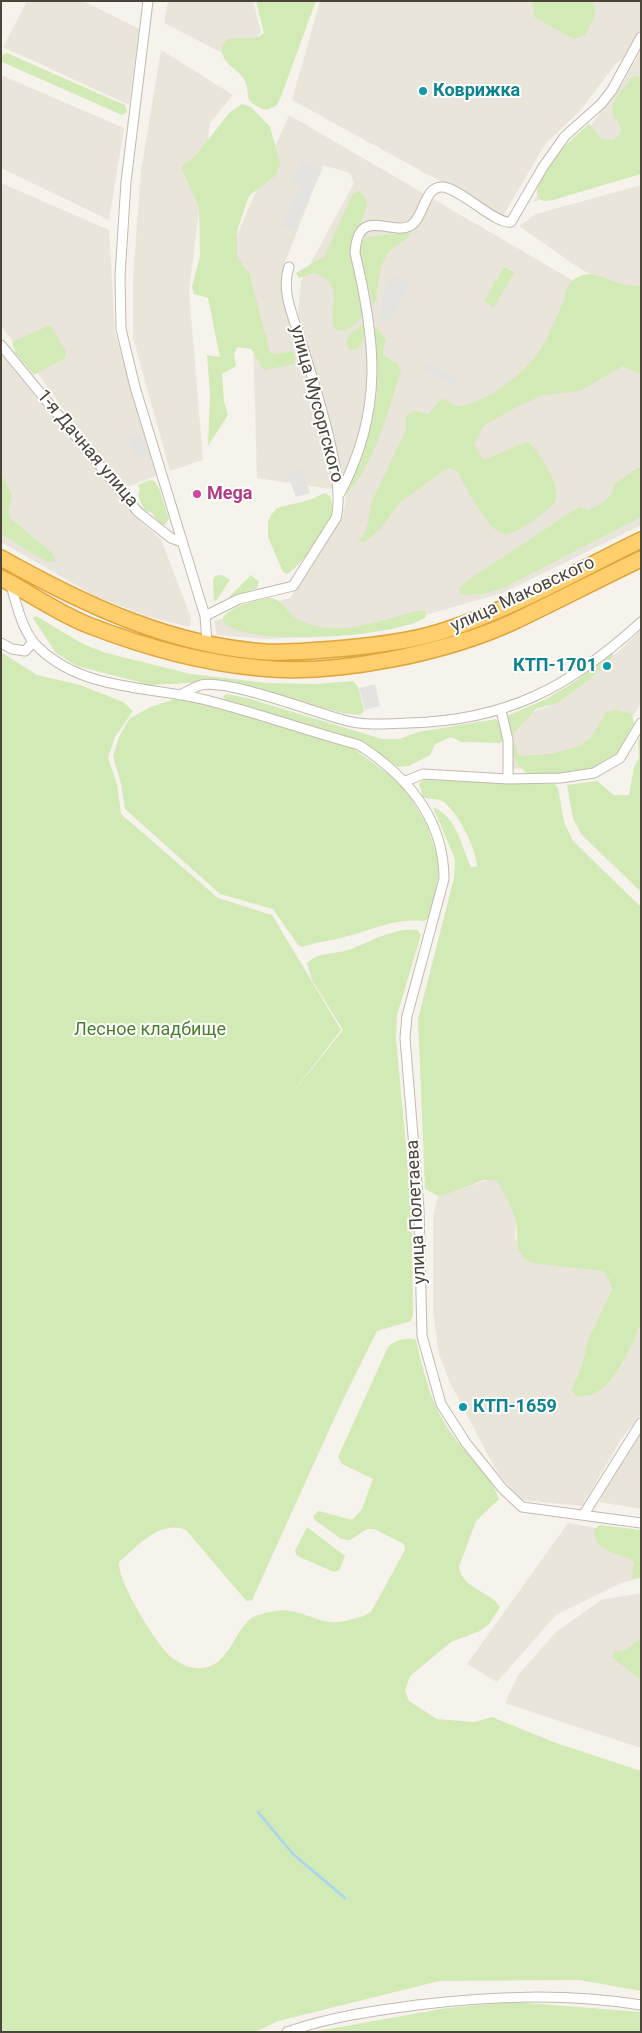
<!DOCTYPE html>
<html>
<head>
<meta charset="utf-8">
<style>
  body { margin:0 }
  #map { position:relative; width:642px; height:2033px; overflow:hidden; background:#f6f3ec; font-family:Roboto,sans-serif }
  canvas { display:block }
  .frame { position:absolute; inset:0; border:2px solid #4b4439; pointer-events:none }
</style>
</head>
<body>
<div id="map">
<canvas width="642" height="2033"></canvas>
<div class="frame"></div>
</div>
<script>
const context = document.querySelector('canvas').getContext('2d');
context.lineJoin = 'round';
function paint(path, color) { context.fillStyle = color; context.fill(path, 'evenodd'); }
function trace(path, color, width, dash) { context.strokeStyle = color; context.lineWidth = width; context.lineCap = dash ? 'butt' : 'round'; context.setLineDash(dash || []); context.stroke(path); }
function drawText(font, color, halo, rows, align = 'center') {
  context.font = font + ' Roboto,sans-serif'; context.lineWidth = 4; context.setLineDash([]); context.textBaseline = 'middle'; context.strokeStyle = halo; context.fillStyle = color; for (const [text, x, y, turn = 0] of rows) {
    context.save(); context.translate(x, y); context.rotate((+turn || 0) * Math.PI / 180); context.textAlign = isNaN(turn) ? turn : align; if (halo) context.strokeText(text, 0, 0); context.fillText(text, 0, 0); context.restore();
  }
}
const residential = new Path2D(`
  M 27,1 L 83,1 L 139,29 L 129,105 L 3,47 Z
  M 168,1 L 253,1 L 261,32 L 236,60 L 164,23 Z
  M 320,1 L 641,1 L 641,28 L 625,56 L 614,66 L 580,111 L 546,143 L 503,216 L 292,100 Z
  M 161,50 L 233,95 L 210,123 L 189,291 L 203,460 L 170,471 L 133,338 L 133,277 L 141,171 Z
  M 641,51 L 641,167 L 533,202 L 571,144 L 591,125 L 624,81 Z
  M 1,75 L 124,128 L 109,220 L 1,168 Z
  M 289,115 L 641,320 L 641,525 L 503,593 L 361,633 L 268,639 L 217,635 L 214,621 L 290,598 L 340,521 L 345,506 L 345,491 L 339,465 L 298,313 L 301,281 L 354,183 L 350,173 L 323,165 L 282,270 L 283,283 L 337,490 L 257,478 L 253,338 L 235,271 L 237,235 Z
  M 1,183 L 109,230 L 115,333 L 159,475 L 124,488 L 103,465 L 42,379 L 1,326 Z
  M 641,185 L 641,302 L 579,268 L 519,226 L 536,214 Z
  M 1,354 L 141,522 L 161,539 L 191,618 L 190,627 L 149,617 L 95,596 L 1,542 Z
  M 641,630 L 641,703 L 613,752 L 591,765 L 512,769 L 506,721 L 547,707 L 593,676 Z
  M 491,1179 L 496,1180 L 505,1191 L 516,1221 L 515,1238 L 526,1260 L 532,1263 L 602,1271 L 608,1277 L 612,1289 L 587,1342 L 582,1366 L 571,1390 L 587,1397 L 611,1379 L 622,1365 L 641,1323 L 641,1414 L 622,1438 L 582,1506 L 521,1500 L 500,1476 L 489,1457 L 450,1383 L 439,1354 L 433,1312 L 433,1215 L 438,1196 Z
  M 641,1431 L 641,1509 L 599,1502 L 630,1447 Z
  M 568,1523 L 641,1536 L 641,1578 L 621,1583 L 556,1615 L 497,1682 L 467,1664 Z
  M 641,1593 L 641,1748 L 505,1703 L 518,1675 L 556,1632 L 601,1600 Z`);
const green = new Path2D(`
  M 256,1 L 316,1 L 280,99 L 276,106 L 266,110 C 239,101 253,93 243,78 C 238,70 228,66 224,58 C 221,52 222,40 230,39 C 242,36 253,42 264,33 Z
  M 532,1 L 592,1 C 600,13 591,24 585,35 L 574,39 L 535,18 Z
  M 7,53 L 120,103 L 125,105 L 127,112 L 122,115 L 2,62 L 2,55 Z
  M 634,76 L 638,76 L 641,80 L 641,174 L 553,200 L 544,201 L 539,199 C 527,178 575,136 589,124 L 602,139 L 613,140 L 621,133 L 621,128 C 619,123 615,119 613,114 C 609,101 627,85 634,76 Z
  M 242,104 L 251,107 L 270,127 L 280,163 L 276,175 L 249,196 L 237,231 L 237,257 L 249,273 L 270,352 L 274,354 L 294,351 L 295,364 L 264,370 L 251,349 L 237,347 L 234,354 L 236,366 L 222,374 L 224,401 L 228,415 L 208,446 L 210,394 L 207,355 L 220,357 L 208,298 L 194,294 L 192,287 L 200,256 L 199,207 L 181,167 L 196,155 L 230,112 Z
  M 358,191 C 380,204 354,226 351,243 C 348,260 360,291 365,309 C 361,321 349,333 336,330 L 333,325 C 330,301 344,283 314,273 L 299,278 L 296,273 L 325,256 L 352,195 Z
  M 408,232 L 409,234 C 406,243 396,244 390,251 C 379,263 378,285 376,300 L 373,304 L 363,270 L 359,245 L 367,237 Z
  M 504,267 L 514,273 L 494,307 L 484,301 Z
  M 586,274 C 606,274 622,290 641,285 L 641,375 L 623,366 L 580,391 L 543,395 L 515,408 L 483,426 L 474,445 L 484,460 L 526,442 L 531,444 C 541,457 562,486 555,503 C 545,512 519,533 506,534 C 490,536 465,485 457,471 L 448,468 L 400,502 L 381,528 L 365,542 L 358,542 L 366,532 L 372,501 L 406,430 L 406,416 L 415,411 L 429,414 L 441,399 C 449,399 453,408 462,406 C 493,399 528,371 544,344 C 551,331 557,316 563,302 C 566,295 566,286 572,281 C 576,277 581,276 586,274 Z
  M 363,324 C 368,331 362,347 355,350 L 349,349 L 346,342 L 351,333 Z
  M 50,325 L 66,352 L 65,358 L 34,375 L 16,354 L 12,342 Z
  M 377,327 L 386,340 L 382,354 L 398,364 L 401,371 C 388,410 376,462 347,493 L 346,486 C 364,449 379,411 378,369 C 378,356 374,344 374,331 Z
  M 641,466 L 641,517 L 501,589 L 481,594 L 461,595 L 459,589 L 467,581 L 574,510 L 581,507 L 588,510 C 601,504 613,499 614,484 Z
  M 1,474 L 12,495 L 8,513 L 11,519 L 52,553 L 56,561 L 47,562 L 1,534 Z
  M 150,480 L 154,481 L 159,488 L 169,519 L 165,525 L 159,523 L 152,513 L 144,510 L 138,495 L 140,490 L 138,485 Z
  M 325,493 L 330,496 C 332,502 333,508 332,515 C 328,527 299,569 287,574 L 283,572 L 268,537 L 268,522 L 271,515 L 277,508 L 309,500 Z
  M 222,575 L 230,580 L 216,601 L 214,600 L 213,581 L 215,576 Z
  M 251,575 L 259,582 L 257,588 L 228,598 Z
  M 268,598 C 284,598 286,614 299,620 C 337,639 380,620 417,611 L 425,611 L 426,617 C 401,637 246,648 223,622 L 223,617 C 234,605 254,601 268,598 Z
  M 36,616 L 83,644 L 106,653 L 191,674 L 267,683 L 317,684 L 353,681 L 358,687 L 364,711 L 360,715 L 342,713 L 238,684 L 205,682 L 151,685 L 77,666 L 56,653 L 33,618 Z
  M 1,652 L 37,675 L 80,685 L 123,702 L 133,711 L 115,737 L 108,758 L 117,784 L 121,814 L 218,898 L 272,915 L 341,1030 L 286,1101 L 343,1030 L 312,980 L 307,963 C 319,951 336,955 351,949 C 371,942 395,927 417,930 L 421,935 L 397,1015 L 396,1039 L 412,1210 L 413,1315 L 411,1321 L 377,1331 L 340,1406 L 252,1600 L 247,1601 L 243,1597 L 186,1530 C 160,1519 137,1547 119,1562 C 117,1581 156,1644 171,1657 C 179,1663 191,1670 202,1668 C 228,1665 232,1637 248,1621 C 253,1615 268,1612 276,1611 C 296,1607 313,1621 331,1622 C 343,1623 361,1618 371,1612 L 405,1550 L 404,1544 L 374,1529 L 367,1529 L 350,1540 L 341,1539 L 315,1520 L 313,1516 L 319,1511 L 352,1520 L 362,1509 L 373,1479 L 342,1464 L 338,1457 L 388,1347 C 395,1340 407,1337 416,1340 C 423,1370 430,1401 447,1427 C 462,1452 489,1471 499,1499 L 476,1521 L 459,1567 C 463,1590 489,1590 500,1607 L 489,1624 L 480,1631 L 451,1642 L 410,1676 L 405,1691 L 409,1701 L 437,1719 L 474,1722 L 492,1717 L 556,1743 L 641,1771 L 641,1991 L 579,1980 L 439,1981 L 278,2021 L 255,2032 L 1,2032 Z
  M 612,653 L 614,656 L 591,678 L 559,702 L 536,709 L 512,735 L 518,754 L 521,756 L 551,754 L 580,746 L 592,736 L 606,712 L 616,710 L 632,714 L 634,724 C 628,733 623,745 616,754 C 597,776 557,775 530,776 C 512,764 505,737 507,716 L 546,699 L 573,683 Z
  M 189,694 L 258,720 L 354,749 L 402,784 L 427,825 L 439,862 L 438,879 L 429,918 L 424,921 C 394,918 376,929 348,936 C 333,941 318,941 302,947 L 298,945 L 273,909 L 220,894 L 125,809 L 121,784 L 113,756 L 119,737 L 130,718 L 151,707 Z
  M 226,694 L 247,698 L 382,739 L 399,739 L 418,732 L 496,719 L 499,722 L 504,740 L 500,743 L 461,742 L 451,737 L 435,744 L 430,755 L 409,766 L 398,767 L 364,743 L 225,700 L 223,697 Z
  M 641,735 L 641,892 L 582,835 L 573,819 L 567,785 L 597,781 L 614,795 L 629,795 L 634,767 L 639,758 L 638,742 Z
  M 423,780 L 555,784 L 558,788 L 564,822 L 573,841 L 641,907 L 641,1323 C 630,1349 612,1398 578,1397 L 571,1390 L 582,1366 L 587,1342 L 612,1289 L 608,1277 L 602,1271 L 532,1263 C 510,1252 521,1237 515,1219 C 511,1205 505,1192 496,1180 L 484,1180 L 444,1195 L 438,1196 L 425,1189 L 418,1019 L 454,878 L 455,859 L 433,807 C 458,818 461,846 471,867 L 477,866 C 476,849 457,809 442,801 C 436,798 429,800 423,797 L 419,784 Z
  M 600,1525 L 641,1530 L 641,1577 L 632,1579 L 634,1563 L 631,1559 C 616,1553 593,1550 594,1530 Z
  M 307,1527 L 345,1556 L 339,1570 L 334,1572 L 297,1556 L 295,1551 Z
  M 641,1638 L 641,1680 L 612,1657 L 614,1652 L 625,1650 Z
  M 515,2002 L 641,2012 L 641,2032 L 312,2032 L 447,2008 Z`);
const parking = new Path2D(`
  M 301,160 L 322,170 L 294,231 L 282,226 L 302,184 L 292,179 Z
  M 397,277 L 410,283 L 389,323 L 384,321 L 381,316 L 384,288 L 388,278 Z
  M 427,363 L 458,379 L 455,386 L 423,370 Z
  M 138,432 L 148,453 L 137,458 L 127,439 Z
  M 301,468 L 310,493 L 296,497 L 287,472 Z
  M 375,684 L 380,706 L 365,710 L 359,688 Z`);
const stream = new Path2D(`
  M 258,1812 L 293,1854 L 345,1898`);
const street = new Path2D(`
  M 148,1 L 126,182 L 120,276 L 121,329 L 135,387 L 205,616 L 207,643
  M 1,345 L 138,512 L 171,538 L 182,542
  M 340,493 C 384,411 376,340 355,253 C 358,205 391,236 410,226 C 424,219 424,185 443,187 C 463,190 496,225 511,222 L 543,167 L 565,136 L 601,104 L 612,90 L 641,37
  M 10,583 C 17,604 22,633 39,648 C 84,691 149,686 206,700 C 257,713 308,731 359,745 C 407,776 444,819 444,879 L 407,1016 L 405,1038 L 419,1209 L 422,1336 L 441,1404 L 466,1443 L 502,1488 L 522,1507 L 641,1523
  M 205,616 L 239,599 L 293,586 L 336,518 C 347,479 312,377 299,335 C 292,314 281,290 289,267
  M 1,643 L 12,649 L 25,651 L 33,642
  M 180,695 C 187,692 194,687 201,685 C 228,679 313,712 344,720 C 365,726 386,724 408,723 C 506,721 570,687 641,622
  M 501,710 L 508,740 L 508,779
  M 406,781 L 423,774 L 508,779 L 561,778 L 594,773 L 620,758 L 641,723
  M 584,1514 L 641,1423
  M 287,2032 C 329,2017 373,2011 417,2005 C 492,1996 566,1993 641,2005`);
const highway = new Path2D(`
  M 1,558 C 83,604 171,646 266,652 C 296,653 327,650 357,647 C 386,644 417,640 446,630 C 514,608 577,571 641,540
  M 1,578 C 30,593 58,613 88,625 C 142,646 202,663 260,668 C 336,676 446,653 515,621 C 557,601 599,579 641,559`);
const markers = [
  [423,91,5,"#0f9aa8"],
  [197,494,5,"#d1479c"],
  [607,666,5,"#0f9aa8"],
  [463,1407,5,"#0f9aa8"]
];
const cultureNames = [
  ["Коврижка",433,91],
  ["КТП-1701",597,666,"right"],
  ["КТП-1659",473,1407]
];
const streetNames = [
  ["улица Мусоргского",316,404,75],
  ["1-я Дачная улица",87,449,50],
  ["улица Маковского",523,595,-25],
  ["улица Полетаева",417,1212,-93]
];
const hotelNames = [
  ["Mega",207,494]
];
const parkNames = [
  ["Лесное кладбище",150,1030]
];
paint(residential, '#eae5da');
paint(green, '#d2eab5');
paint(parking, '#e5e3e0');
trace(stream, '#a9d4f2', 2.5);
trace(street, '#c2bbae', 11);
trace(highway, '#e0a43c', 18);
trace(street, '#fff', 9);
trace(highway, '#ffcf6e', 15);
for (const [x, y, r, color] of markers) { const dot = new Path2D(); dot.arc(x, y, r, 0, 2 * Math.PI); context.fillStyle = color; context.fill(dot); trace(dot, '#fff', 2); }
drawText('bold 18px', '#0d838f', '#fff', cultureNames, 'left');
drawText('18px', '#4b4439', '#fff', streetNames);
drawText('bold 18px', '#b23c85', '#fff', hotelNames, 'left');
drawText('18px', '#4a7f2a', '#fff', parkNames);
</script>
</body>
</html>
